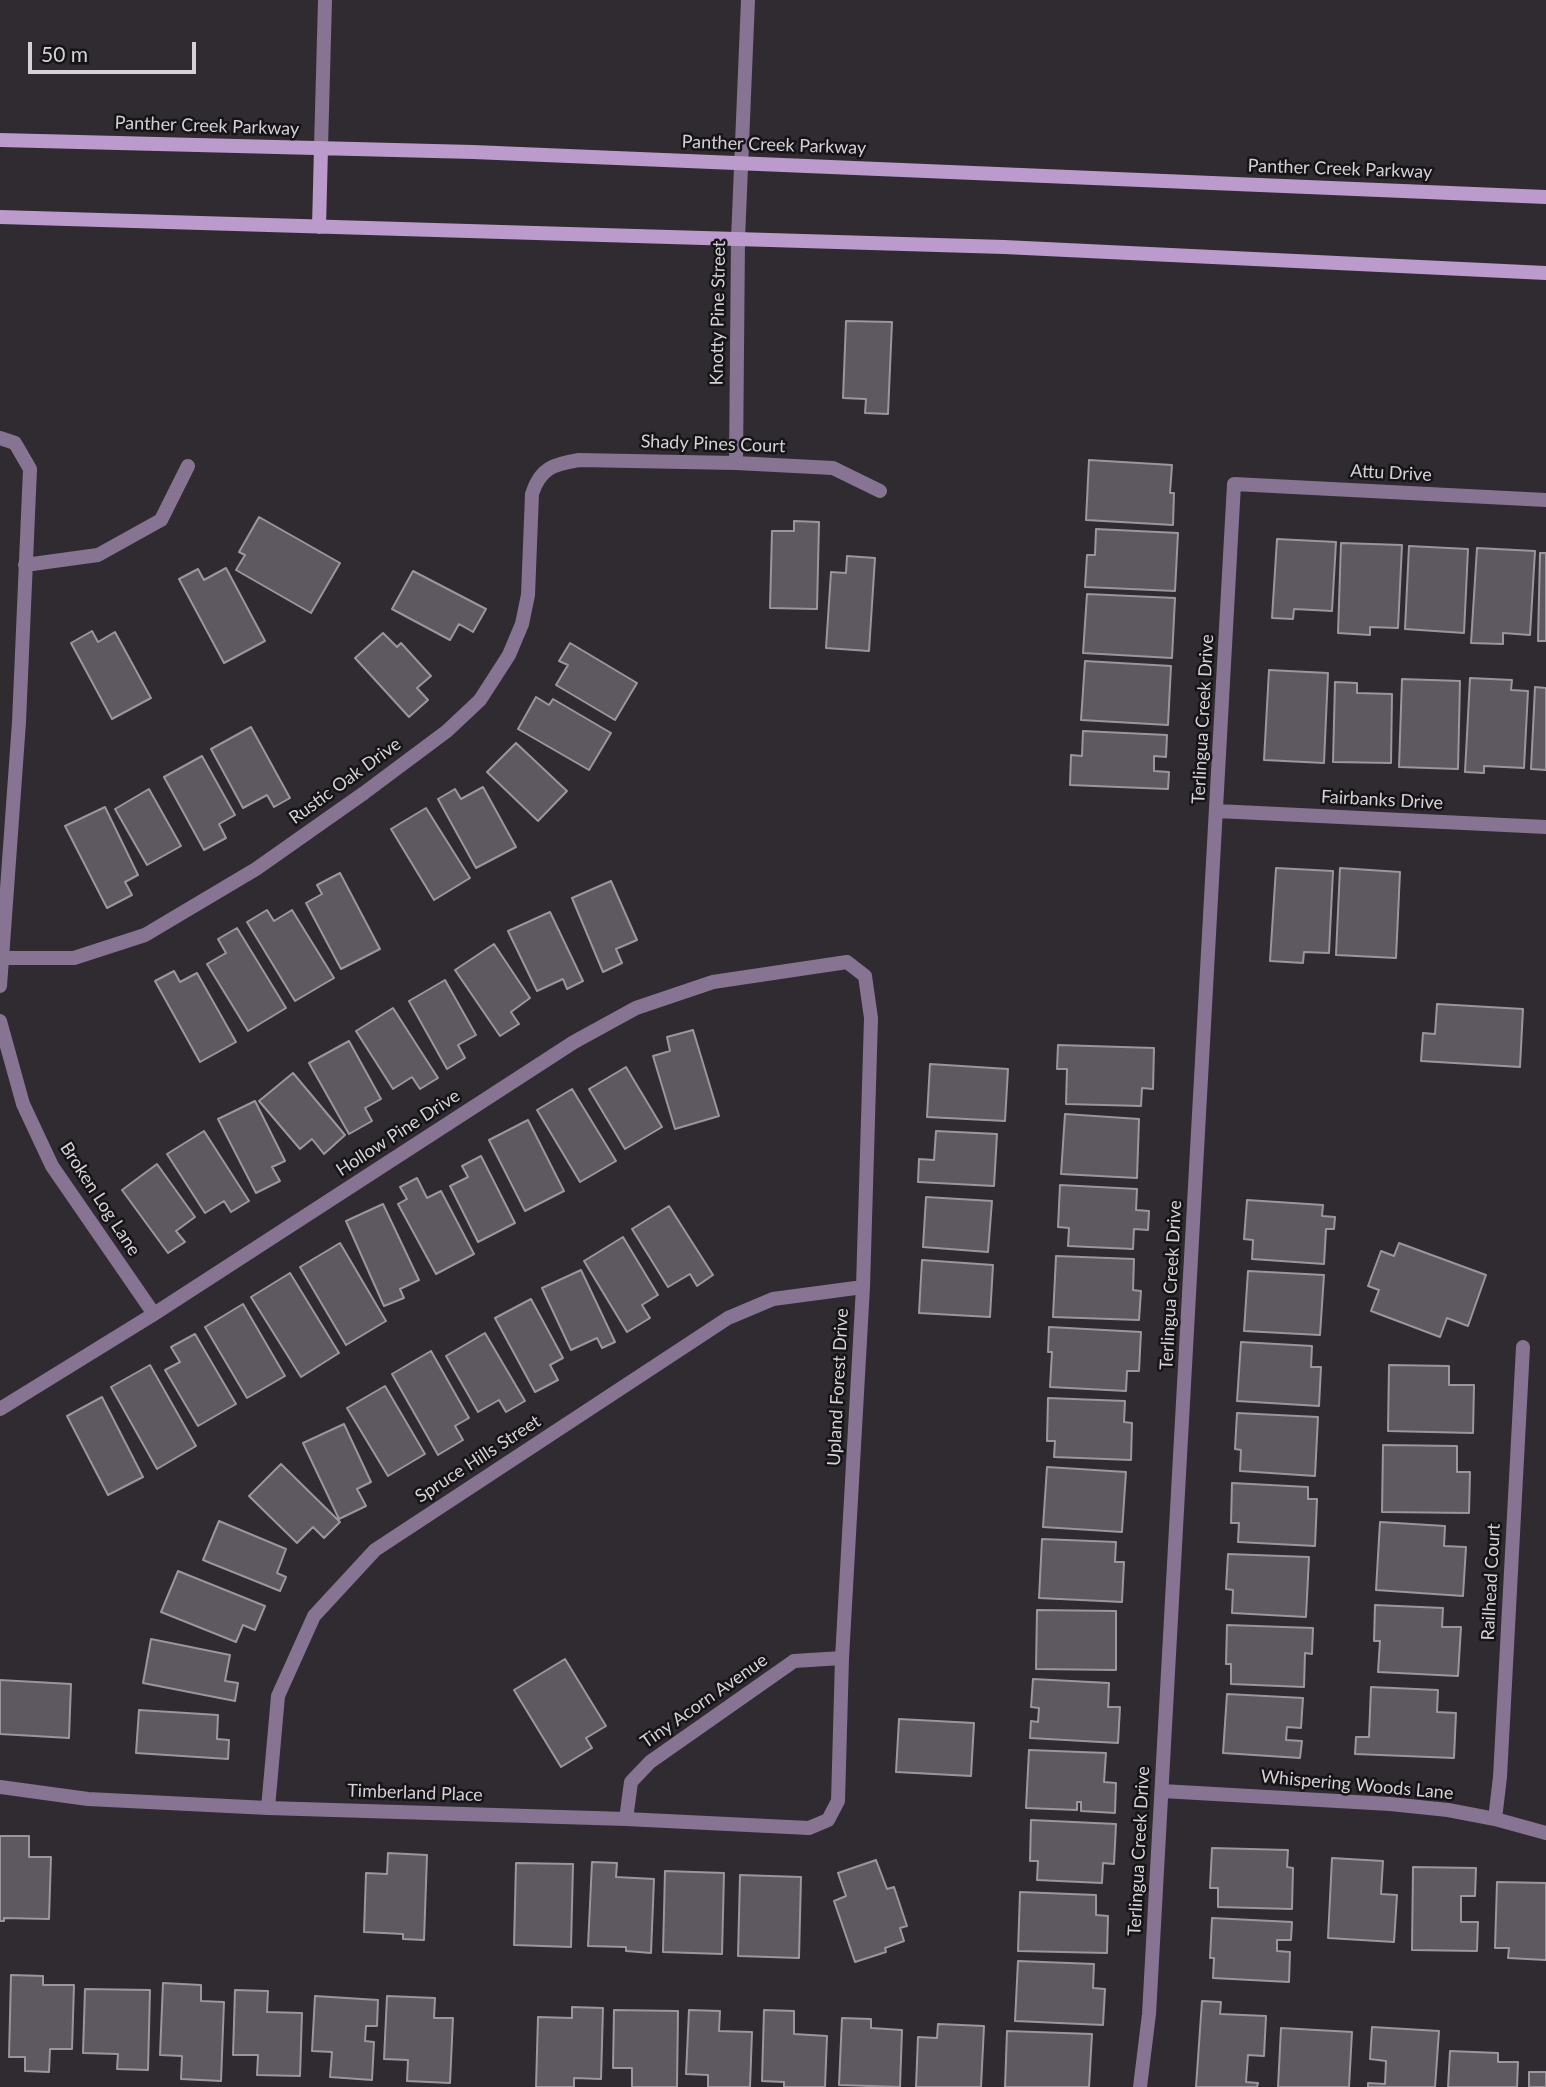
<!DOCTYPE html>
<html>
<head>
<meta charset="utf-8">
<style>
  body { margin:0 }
  #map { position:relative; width:1546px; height:2087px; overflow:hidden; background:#2f2b31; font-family:Lato,sans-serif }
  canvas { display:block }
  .scale { position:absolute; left:28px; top:42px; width:168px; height:32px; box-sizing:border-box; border:4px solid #d5d2d6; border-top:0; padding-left:9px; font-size:21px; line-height:24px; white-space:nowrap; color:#d5d2d6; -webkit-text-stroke:5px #161417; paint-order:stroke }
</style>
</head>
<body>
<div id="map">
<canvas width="1546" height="2087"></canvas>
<div class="scale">50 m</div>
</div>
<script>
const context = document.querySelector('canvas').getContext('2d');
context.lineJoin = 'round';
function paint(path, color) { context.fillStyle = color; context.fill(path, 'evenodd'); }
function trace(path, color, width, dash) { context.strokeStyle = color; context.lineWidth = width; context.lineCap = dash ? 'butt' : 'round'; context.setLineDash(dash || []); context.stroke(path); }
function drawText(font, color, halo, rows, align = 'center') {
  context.font = font + ' Lato,sans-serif'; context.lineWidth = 5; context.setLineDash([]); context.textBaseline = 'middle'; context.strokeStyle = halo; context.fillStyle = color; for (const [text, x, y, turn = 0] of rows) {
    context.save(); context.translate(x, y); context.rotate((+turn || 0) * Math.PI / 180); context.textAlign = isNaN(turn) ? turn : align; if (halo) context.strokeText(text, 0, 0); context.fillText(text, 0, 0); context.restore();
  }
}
const building = new Path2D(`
  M 846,321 L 892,322 L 888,414 L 865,413 L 866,399 L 843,398 Z
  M 1089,460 L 1172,465 L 1170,493 L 1174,493 L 1173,525 L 1086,520 Z
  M 259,517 L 340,563 L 311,613 L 236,570 L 245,555 L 239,552 Z
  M 794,521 L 819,522 L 817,609 L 770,608 L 772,531 L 794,531 Z
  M 1096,529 L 1178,533 L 1175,591 L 1085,587 L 1087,555 L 1095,555 Z
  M 1277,539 L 1336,542 L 1332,611 L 1294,609 L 1293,619 L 1272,618 Z
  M 1341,543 L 1402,545 L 1398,628 L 1370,627 L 1370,635 L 1338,633 Z
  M 1409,546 L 1468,549 L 1464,633 L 1405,629 Z
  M 1477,548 L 1535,551 L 1530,635 L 1503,633 L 1503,644 L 1471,643 Z
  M 1540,553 L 1546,553 L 1546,641 L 1538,641 Z
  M 847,556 L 875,558 L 869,651 L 826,648 L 831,572 L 846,573 Z
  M 226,568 L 265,641 L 224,663 L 179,579 L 198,569 L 204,580 Z
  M 413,571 L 486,609 L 473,632 L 459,624 L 450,640 L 392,609 Z
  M 1087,594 L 1175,598 L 1172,658 L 1083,653 Z
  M 92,631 L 98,642 L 115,632 L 151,698 L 112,719 L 71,643 Z
  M 383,633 L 397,647 L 401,643 L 431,676 L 417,688 L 428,700 L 409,717 L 355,658 Z
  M 570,643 L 637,683 L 615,720 L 556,685 L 568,665 L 559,661 Z
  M 1085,661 L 1171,666 L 1168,725 L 1081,720 Z
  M 1269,670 L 1328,673 L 1324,763 L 1264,760 Z
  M 1470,678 L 1512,680 L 1511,690 L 1528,691 L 1524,768 L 1484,766 L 1484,773 L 1465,772 Z
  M 1402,679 L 1460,681 L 1458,769 L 1399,767 Z
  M 1335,682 L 1357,683 L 1357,693 L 1392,694 L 1391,763 L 1333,762 Z
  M 1535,687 L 1546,688 L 1546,770 L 1531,769 Z
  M 536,697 L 549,705 L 553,699 L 611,733 L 589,770 L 518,729 Z
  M 251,727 L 290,798 L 274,807 L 267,795 L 243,808 L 211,749 Z
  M 1083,731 L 1167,735 L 1166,757 L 1154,756 L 1154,771 L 1169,772 L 1168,789 L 1070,785 L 1071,755 L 1082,756 Z
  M 516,743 L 567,791 L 538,821 L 487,772 Z
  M 202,756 L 235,815 L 219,824 L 226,838 L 204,850 L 164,777 Z
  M 483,787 L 516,847 L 476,868 L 438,799 L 455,789 L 461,799 Z
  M 149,789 L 181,846 L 147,865 L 115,809 Z
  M 105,807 L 138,875 L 125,882 L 132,895 L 107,908 L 65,826 Z
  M 426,808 L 470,878 L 434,900 L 391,829 Z
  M 1276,868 L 1333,871 L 1329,953 L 1304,952 L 1303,963 L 1270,961 Z
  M 1340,868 L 1400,872 L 1396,958 L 1336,955 Z
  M 340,873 L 380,949 L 341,969 L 306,903 L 322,894 L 317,885 Z
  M 611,881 L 637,940 L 616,949 L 622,963 L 603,972 L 572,898 Z
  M 267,910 L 274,921 L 292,910 L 334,978 L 295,1001 L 247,922 Z
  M 550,912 L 583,981 L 567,989 L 563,979 L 537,991 L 508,931 Z
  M 237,928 L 286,1008 L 248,1031 L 207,964 L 226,953 L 218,939 Z
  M 494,944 L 530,998 L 511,1012 L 519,1024 L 500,1036 L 455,970 Z
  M 174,971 L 180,982 L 197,973 L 236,1042 L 200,1062 L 155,981 Z
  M 445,980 L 476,1035 L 458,1045 L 465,1058 L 447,1069 L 409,1001 Z
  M 1437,1004 L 1523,1009 L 1520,1067 L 1421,1061 L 1423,1033 L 1435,1034 Z
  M 393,1008 L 438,1078 L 420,1089 L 412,1077 L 393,1089 L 356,1031 Z
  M 693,1030 L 719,1116 L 675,1129 L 653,1056 L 670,1051 L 667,1037 Z
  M 349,1041 L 381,1099 L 365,1108 L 372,1121 L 349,1134 L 309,1063 Z
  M 1058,1045 L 1154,1048 L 1153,1089 L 1142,1088 L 1141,1106 L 1066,1104 L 1067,1069 L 1057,1069 Z
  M 930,1064 L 1008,1069 L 1005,1121 L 927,1117 Z
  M 626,1067 L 662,1127 L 625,1149 L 589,1089 Z
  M 293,1073 L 345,1135 L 324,1154 L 312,1139 L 300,1149 L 259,1101 Z
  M 572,1089 L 616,1161 L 580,1182 L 537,1110 Z
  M 255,1101 L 285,1161 L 272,1167 L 280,1181 L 256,1193 L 218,1119 Z
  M 1065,1114 L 1139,1119 L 1137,1178 L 1061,1174 Z
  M 528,1120 L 564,1191 L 525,1211 L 489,1140 Z
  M 204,1131 L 249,1201 L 231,1212 L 224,1201 L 205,1213 L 167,1154 Z
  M 936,1131 L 997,1134 L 994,1186 L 918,1182 L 919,1159 L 934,1160 Z
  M 481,1156 L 515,1223 L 478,1242 L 450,1186 L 468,1177 L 462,1166 Z
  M 157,1164 L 195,1217 L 176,1231 L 185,1242 L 168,1253 L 122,1190 Z
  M 417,1178 L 427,1198 L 441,1191 L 474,1254 L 436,1274 L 398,1204 L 407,1199 L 400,1187 Z
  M 1060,1185 L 1137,1189 L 1136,1210 L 1149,1211 L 1148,1230 L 1134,1229 L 1133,1249 L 1068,1246 L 1069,1228 L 1058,1227 Z
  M 926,1197 L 992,1201 L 988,1252 L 923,1247 Z
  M 1247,1200 L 1323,1205 L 1322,1216 L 1335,1217 L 1334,1229 L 1326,1229 L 1324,1264 L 1252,1259 L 1253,1240 L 1244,1239 Z
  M 383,1204 L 419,1280 L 400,1289 L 404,1298 L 384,1306 L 346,1221 Z
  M 669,1206 L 713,1275 L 697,1286 L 690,1274 L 668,1287 L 632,1229 Z
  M 623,1237 L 658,1295 L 642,1305 L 650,1318 L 627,1332 L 584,1261 Z
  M 340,1243 L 386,1321 L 346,1345 L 300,1267 Z
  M 1399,1243 L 1486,1275 L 1468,1326 L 1447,1318 L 1440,1337 L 1371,1311 L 1379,1290 L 1368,1286 L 1381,1251 L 1394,1256 Z
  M 1056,1256 L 1134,1259 L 1133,1290 L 1141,1291 L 1139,1320 L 1053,1317 Z
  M 922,1260 L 993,1265 L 990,1317 L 919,1313 Z
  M 581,1270 L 615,1342 L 602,1348 L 597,1338 L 571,1350 L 542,1288 Z
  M 1248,1271 L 1324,1275 L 1320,1335 L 1244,1331 Z
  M 290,1273 L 339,1353 L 301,1377 L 251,1297 Z
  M 531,1299 L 563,1358 L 550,1365 L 558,1380 L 535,1392 L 495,1318 Z
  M 243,1304 L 285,1376 L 247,1398 L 205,1327 Z
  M 1049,1327 L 1141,1332 L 1139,1371 L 1127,1371 L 1126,1391 L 1050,1387 L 1052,1352 L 1048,1352 Z
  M 485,1333 L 525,1401 L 506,1412 L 499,1400 L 478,1412 L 446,1356 Z
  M 195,1334 L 236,1404 L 198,1426 L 165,1370 L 180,1362 L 171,1347 Z
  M 1241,1342 L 1312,1346 L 1311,1367 L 1321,1367 L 1319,1406 L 1237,1401 Z
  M 431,1351 L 469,1418 L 455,1426 L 463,1440 L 438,1455 L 392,1374 Z
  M 150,1365 L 196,1446 L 157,1469 L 111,1387 Z
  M 1389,1365 L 1449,1366 L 1449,1385 L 1474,1385 L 1473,1433 L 1388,1431 Z
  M 385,1386 L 425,1454 L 388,1476 L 347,1408 Z
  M 102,1397 L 143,1477 L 108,1495 L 67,1416 Z
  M 1048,1398 L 1125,1401 L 1124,1422 L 1132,1423 L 1131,1460 L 1054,1457 L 1055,1441 L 1047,1441 Z
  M 1237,1413 L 1318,1417 L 1315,1476 L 1240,1471 L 1241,1450 L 1235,1449 Z
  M 344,1424 L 371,1482 L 357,1489 L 366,1506 L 339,1519 L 303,1443 Z
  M 1383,1445 L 1457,1446 L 1457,1472 L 1470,1472 L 1469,1513 L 1382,1512 Z
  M 281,1464 L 340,1522 L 324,1538 L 313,1527 L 297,1543 L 249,1496 Z
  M 1047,1467 L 1126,1472 L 1122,1532 L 1043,1527 Z
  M 1232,1483 L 1308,1487 L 1308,1499 L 1317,1499 L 1315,1546 L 1238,1542 L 1239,1523 L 1231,1523 Z
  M 219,1521 L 286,1549 L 277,1573 L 286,1577 L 280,1591 L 203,1560 Z
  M 1380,1522 L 1445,1526 L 1444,1546 L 1466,1547 L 1463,1596 L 1376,1590 Z
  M 1042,1539 L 1116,1542 L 1115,1562 L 1124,1562 L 1122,1602 L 1039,1598 Z
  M 1228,1554 L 1309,1557 L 1306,1617 L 1232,1613 L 1233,1590 L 1226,1589 Z
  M 178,1571 L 265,1606 L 255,1630 L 243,1625 L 236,1642 L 161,1612 Z
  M 1375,1605 L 1443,1608 L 1442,1627 L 1461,1627 L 1458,1676 L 1378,1672 L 1380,1641 L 1374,1641 Z
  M 1037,1610 L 1116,1611 L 1116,1670 L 1036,1669 Z
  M 1227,1625 L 1313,1628 L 1312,1654 L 1305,1653 L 1304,1687 L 1231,1684 L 1231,1664 L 1226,1664 Z
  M 151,1639 L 230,1655 L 225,1681 L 238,1683 L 235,1701 L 143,1683 Z
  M 565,1659 L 606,1726 L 586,1738 L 592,1748 L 561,1767 L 514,1690 Z
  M 1033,1679 L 1109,1683 L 1108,1707 L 1120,1707 L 1118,1743 L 1030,1738 L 1031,1721 L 1038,1722 L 1039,1708 L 1031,1707 Z
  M 0,1680 L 71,1684 L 69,1738 L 0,1734 Z
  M 1371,1687 L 1438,1690 L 1437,1712 L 1456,1713 L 1454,1758 L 1355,1754 L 1356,1737 L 1369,1737 Z
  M 1227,1694 L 1303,1698 L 1301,1728 L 1287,1727 L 1286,1740 L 1302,1741 L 1300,1758 L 1223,1753 Z
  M 139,1710 L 218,1715 L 217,1739 L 229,1740 L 228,1759 L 136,1753 Z
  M 899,1719 L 974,1723 L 971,1776 L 896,1772 Z
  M 1029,1750 L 1106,1753 L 1104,1782 L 1116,1783 L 1115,1813 L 1081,1811 L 1081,1802 L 1077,1802 L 1077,1810 L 1026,1808 Z
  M 1031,1820 L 1116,1824 L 1114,1864 L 1103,1863 L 1102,1883 L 1037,1880 L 1038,1861 L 1030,1861 Z
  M 0,1836 L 29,1836 L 29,1857 L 51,1857 L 49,1919 L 4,1918 L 4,1921 L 0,1921 Z
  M 1212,1848 L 1288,1850 L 1287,1867 L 1293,1868 L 1292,1909 L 1218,1907 L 1218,1888 L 1210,1888 Z
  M 388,1853 L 427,1855 L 424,1940 L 403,1939 L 403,1934 L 364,1932 L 366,1873 L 387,1874 Z
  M 1332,1858 L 1383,1861 L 1381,1894 L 1397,1895 L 1394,1942 L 1328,1938 Z
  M 876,1860 L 887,1889 L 894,1887 L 907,1926 L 900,1928 L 904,1941 L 885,1948 L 886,1952 L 855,1962 L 834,1901 L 846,1896 L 838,1873 Z
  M 592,1862 L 617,1863 L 616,1877 L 654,1879 L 651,1953 L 626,1951 L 626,1947 L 588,1946 Z
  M 516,1863 L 573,1864 L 571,1947 L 514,1945 Z
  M 1413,1867 L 1476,1868 L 1475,1896 L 1461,1896 L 1461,1922 L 1478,1922 L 1477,1951 L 1412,1950 Z
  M 665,1871 L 724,1873 L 722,1954 L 663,1952 Z
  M 740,1875 L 801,1877 L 799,1958 L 738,1956 Z
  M 1497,1882 L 1546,1883 L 1546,1960 L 1508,1958 L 1509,1948 L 1495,1948 Z
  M 1020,1892 L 1096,1895 L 1096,1915 L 1108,1916 L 1107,1953 L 1018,1951 Z
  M 1212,1918 L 1292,1922 L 1291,1940 L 1277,1940 L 1277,1951 L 1290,1952 L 1289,1982 L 1213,1978 L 1214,1958 L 1210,1958 Z
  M 1018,1961 L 1094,1964 L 1093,1988 L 1105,1989 L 1103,2025 L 1015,2021 Z
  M 11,1975 L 43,1976 L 43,1985 L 74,1985 L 72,2049 L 50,2049 L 49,2072 L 25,2071 L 25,2057 L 9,2057 Z
  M 163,1983 L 201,1985 L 201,2001 L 224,2002 L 221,2081 L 181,2079 L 182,2056 L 160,2055 Z
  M 85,1989 L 150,1990 L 148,2070 L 117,2069 L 118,2054 L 83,2053 Z
  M 235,1990 L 268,1991 L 267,2012 L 302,2013 L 300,2076 L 257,2075 L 258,2055 L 233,2055 Z
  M 315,1996 L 378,2000 L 377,2026 L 366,2026 L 365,2041 L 374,2042 L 372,2080 L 330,2077 L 332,2052 L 312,2051 Z
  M 387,1996 L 435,1998 L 434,2018 L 453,2018 L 450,2083 L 407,2081 L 408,2060 L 384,2059 Z
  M 1202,2001 L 1221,2002 L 1220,2014 L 1266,2016 L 1264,2056 L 1248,2055 L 1246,2082 L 1258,2083 L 1257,2087 L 1196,2087 Z
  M 572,2007 L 603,2008 L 601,2079 L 574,2078 L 574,2087 L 536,2087 L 538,2017 L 572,2018 Z
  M 614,2010 L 678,2011 L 677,2087 L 632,2087 L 632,2068 L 613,2068 Z
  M 689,2010 L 720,2011 L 719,2031 L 752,2032 L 750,2087 L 708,2087 L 708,2075 L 686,2074 Z
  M 764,2010 L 794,2011 L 794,2034 L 827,2036 L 825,2087 L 784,2087 L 784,2082 L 762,2081 Z
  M 842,2018 L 871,2019 L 871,2028 L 902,2030 L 900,2087 L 839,2085 Z
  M 938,2024 L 984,2026 L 981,2087 L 916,2087 L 918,2037 L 937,2038 Z
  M 1372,2027 L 1439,2031 L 1435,2087 L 1368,2087 L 1368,2083 L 1385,2084 L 1386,2061 L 1370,2059 Z
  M 1281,2028 L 1352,2032 L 1349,2087 L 1278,2087 Z
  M 1007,2031 L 1092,2034 L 1089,2087 L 1005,2087 Z
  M 1450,2051 L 1498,2053 L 1498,2062 L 1518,2062 L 1517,2087 L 1448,2087 Z
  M 1529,2072 L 1546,2072 L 1546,2087 L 1529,2087 Z`);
const street = new Path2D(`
  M 321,148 L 325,0
  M 0,438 L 15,443 L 30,469 L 19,722 L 0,986
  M 736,463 L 738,239 L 748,0
  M 25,565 L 98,555 L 161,520 L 188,466
  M 1217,811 L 1546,827
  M 2,958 L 74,958 L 145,935 L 256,869 L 364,793 L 447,731 L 480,700 L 509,655 L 522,624 L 528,595 L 532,494 C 540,468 554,464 579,460 L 736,463 L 833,468 L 880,491
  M 0,1021 L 23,1104 L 52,1166 L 154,1314
  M 0,1409 L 154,1314 L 574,1042 L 636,1008 L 713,982 L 847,962 L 865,976 L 871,1018 L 863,1287 L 842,1658 L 838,1801 L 828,1820 L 809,1828 L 626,1819 L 268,1808 L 88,1799 L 0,1787
  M 1162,1791 L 1390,1804 L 1448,1810 L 1495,1819 L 1546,1833
  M 268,1808 L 278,1696 L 314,1616 L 375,1550 L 728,1318 L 773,1299 L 863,1287
  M 626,1819 L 631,1782 L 650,1762 L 794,1661 L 842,1658
  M 1495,1819 L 1500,1777 L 1523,1347
  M 1140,2087 L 1149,2014 L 1234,484 L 1546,500`);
const secondary = new Path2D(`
  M 0,140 L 473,152 L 1546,197
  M 0,217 L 1004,247 L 1546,273
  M 319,227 L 321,148`);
const streetNames = [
  ["Panther Creek Parkway",207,126,2],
  ["Panther Creek Parkway",774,145,2],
  ["Panther Creek Parkway",1340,169,2],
  ["Knotty Pine Street",718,313,-89],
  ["Shady Pines Court",713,444,2],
  ["Attu Drive",1391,473,3],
  ["Terlingua Creek Drive",1203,719,-87],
  ["Rustic Oak Drive",345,781,-36],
  ["Fairbanks Drive",1382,800,3],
  ["Hollow Pine Drive",398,1133,-33],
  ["Broken Log Lane",100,1199,57],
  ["Terlingua Creek Drive",1171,1285,-87],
  ["Upland Forest Drive",838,1387,-87],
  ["Spruce Hills Street",478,1459,-33],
  ["Railhead Court",1491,1582,-87],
  ["Tiny Acorn Avenue",704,1701,-35],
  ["Whispering Woods Lane",1357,1785,5],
  ["Timberland Place",415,1793,2],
  ["Terlingua Creek Drive",1139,1851,-87]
];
paint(building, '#5e5960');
trace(building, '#9b969d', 2);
trace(street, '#877392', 14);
trace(secondary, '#bb9acc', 14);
drawText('18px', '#d5d2d6', '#161417', streetNames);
</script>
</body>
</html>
